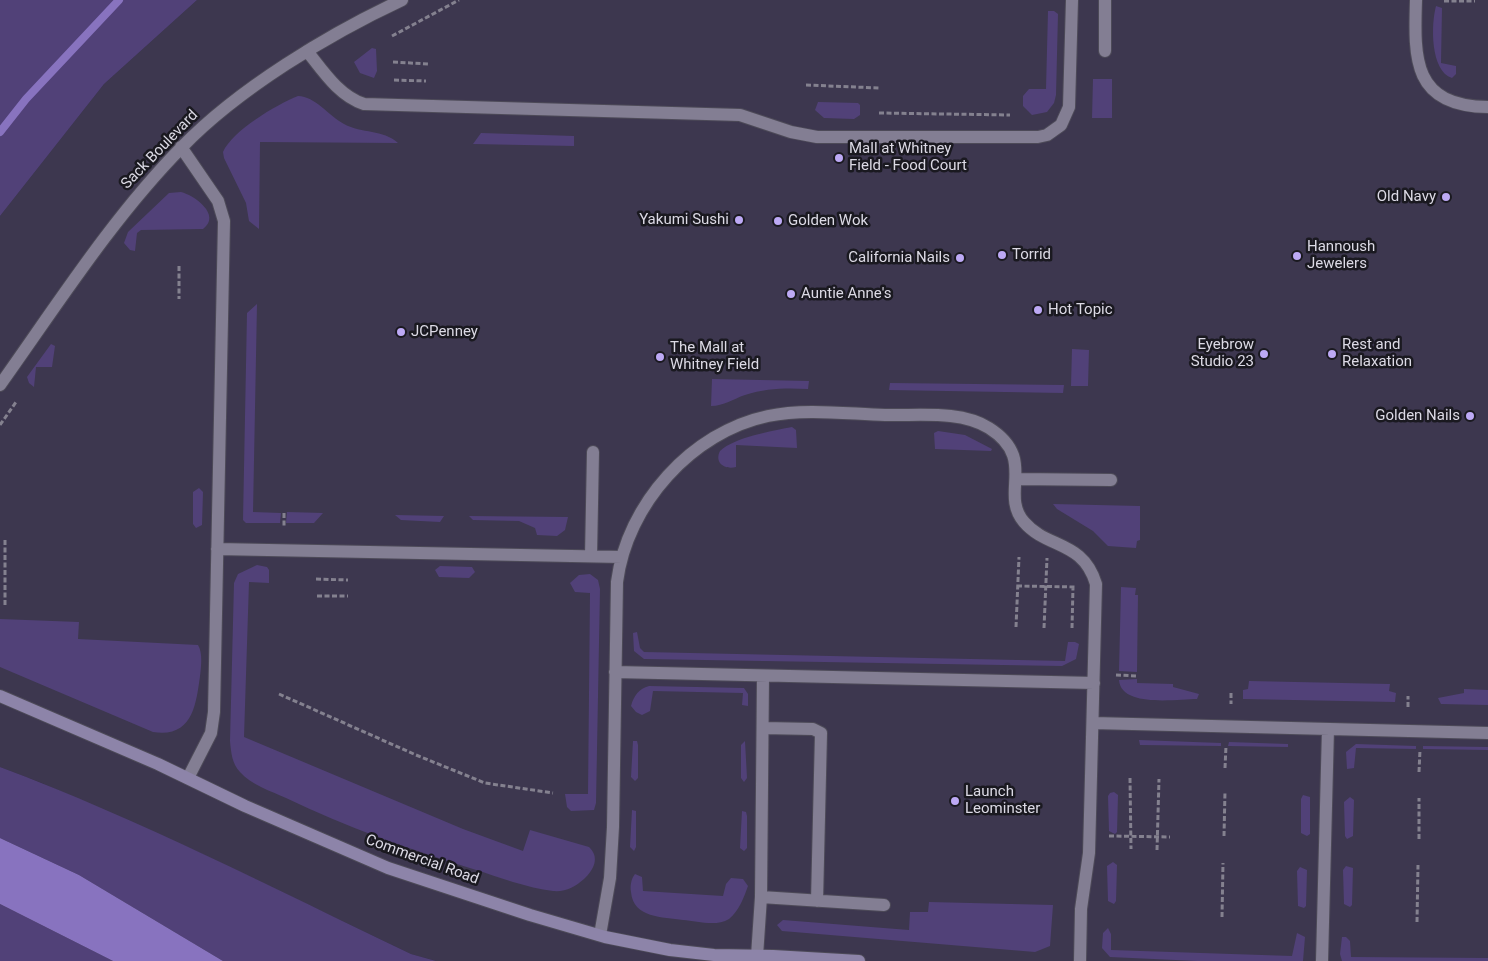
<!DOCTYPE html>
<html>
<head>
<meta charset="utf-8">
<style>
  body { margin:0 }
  canvas { display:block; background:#332f40 }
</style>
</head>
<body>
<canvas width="1488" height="961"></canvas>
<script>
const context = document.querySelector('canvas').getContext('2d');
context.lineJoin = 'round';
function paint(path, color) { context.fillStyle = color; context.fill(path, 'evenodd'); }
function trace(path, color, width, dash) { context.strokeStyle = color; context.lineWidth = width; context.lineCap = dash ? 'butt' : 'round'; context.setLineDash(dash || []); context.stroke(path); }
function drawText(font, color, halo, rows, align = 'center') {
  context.font = font + ' Roboto,sans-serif'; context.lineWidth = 5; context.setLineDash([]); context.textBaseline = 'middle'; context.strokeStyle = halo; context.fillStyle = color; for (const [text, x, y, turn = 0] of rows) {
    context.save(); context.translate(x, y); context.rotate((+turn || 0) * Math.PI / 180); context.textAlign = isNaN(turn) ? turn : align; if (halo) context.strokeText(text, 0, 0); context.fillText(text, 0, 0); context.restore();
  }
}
const built = new Path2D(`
  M 197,0 L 1488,0 L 1488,961 L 436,961 L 411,954 L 196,851 L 42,783 L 0,767 L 0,216 L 104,84 Z`);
const green = new Path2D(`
  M 0,0 L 197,0 L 104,84 L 0,216 Z
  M 1436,6 L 1442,8 L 1441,63 L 1456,66 L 1456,74 L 1452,78 C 1430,71 1431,24 1436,6 Z
  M 1048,11 L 1054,11 L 1058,14 L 1056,95 L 1054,103 L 1047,112 L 1032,115 L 1023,106 L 1023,96 L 1029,89 L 1046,89 Z
  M 372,48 L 376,49 L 377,71 L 374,78 L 360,73 L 354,62 Z
  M 1093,79 L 1112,79 L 1112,118 L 1092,118 Z
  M 298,96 C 315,96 329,116 344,124 C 362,134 383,129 398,143 L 260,142 L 259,229 L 249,221 L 246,203 L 224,158 L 223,152 C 233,130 276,105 298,96 Z
  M 818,102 L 858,103 L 860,105 L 860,115 L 854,119 L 824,118 L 815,110 Z
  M 481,133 L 574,136 L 574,146 L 473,144 Z
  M 181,192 C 194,195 222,215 203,229 L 141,230 L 137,233 L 135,251 L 130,250 L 124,243 L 128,232 L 169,193 Z
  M 257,304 L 253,512 L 281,513 L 280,523 L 246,523 L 243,520 L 247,313 Z
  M 51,344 L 55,346 L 52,367 L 36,367 L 34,387 L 29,383 L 27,377 Z
  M 1072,349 L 1089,350 L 1088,386 L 1071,386 Z
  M 712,379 L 809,381 L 808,389 C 786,388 767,388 745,395 C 733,399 724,406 711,406 Z
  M 890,383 L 1064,385 L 1063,393 L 889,390 Z
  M 792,427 L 796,430 L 797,448 L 736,445 L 736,467 C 725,470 714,463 720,451 C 735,437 772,431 792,427 Z
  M 938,431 L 965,435 L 992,449 L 991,451 L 935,449 L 934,433 Z
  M 199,488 L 203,492 L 202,525 L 196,528 L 193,524 L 193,492 Z
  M 1053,504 L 1140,506 L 1140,540 L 1137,541 L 1136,548 L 1108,546 L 1093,531 L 1057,509 Z
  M 287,512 L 323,513 L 314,523 L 286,523 Z
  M 395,515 L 444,516 L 440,522 L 401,520 Z
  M 469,516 L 568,517 L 565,530 L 557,536 L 537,535 L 535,528 L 519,521 L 473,520 Z
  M 257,565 L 267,567 L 269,570 L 269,583 L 249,582 L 244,737 L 463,829 L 523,851 L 530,830 L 589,847 C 600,857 594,870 584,879 C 575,887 566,892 553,891 C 527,888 499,877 473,869 C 409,849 346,827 286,798 C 271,791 251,785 240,772 C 232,764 231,752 230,741 L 234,583 L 238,574 Z
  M 440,566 L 472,567 L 475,572 L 469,578 L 439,577 L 435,570 Z
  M 590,574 L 598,580 L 600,589 L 596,803 L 594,810 L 571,811 L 567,807 L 565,794 L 588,794 L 590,593 L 575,592 L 570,583 L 579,575 Z
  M 1121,587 L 1136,588 L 1135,595 L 1138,595 L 1137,672 L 1119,671 Z
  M 0,619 L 79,622 L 78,639 L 198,645 C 203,653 201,667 200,676 C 196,706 192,738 153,732 L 0,667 Z
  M 637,632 L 640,648 L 644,652 L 1065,661 L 1068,642 L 1075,642 L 1079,644 L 1076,659 L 1062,666 L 644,659 L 634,651 L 633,633 Z
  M 1137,679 L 1137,683 L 1173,684 L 1173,687 L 1199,694 L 1197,699 C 1177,699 1121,708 1119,680 Z
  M 1249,681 L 1390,684 L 1389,691 L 1396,693 L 1395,702 L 1243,699 L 1243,690 L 1248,689 Z
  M 649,686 L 744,688 L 748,694 L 748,706 L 742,705 L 743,693 L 653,691 L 650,711 L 642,715 L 636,712 L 631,706 C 634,695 639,689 649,686 Z
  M 1464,689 L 1488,690 L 1488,705 L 1441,704 L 1438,698 L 1464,693 Z
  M 1139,740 L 1221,743 L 1221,746 L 1140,745 Z
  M 633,741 L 637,741 L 638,745 L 638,778 L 635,781 L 631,777 Z
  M 745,741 L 747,778 L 744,782 L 741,778 L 741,745 Z
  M 1229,742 L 1288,744 L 1288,747 L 1228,746 Z
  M 1356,744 L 1416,746 L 1416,749 L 1356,748 L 1354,768 L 1347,769 L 1346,752 Z
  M 1423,746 L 1488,747 L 1488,750 L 1423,749 Z
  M 0,767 C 141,820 275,889 411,954 L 436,961 L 223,961 L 79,875 L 0,838 Z
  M 1114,792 L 1118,795 L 1117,832 L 1115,834 L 1109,831 L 1108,796 L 1110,793 Z
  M 1303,795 L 1310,797 L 1310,834 L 1307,836 L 1301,833 L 1301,799 Z
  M 1350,797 L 1354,800 L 1353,836 L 1347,839 L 1345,836 L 1344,802 Z
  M 632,810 L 636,811 L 636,847 L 634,851 L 630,847 Z
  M 742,811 L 746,812 L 747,816 L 747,848 L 744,851 L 740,848 Z
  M 1113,862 L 1117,865 L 1116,901 L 1114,904 L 1108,901 L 1107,866 Z
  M 1346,866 L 1353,868 L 1352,905 L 1350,907 L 1344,904 L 1343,870 Z
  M 1300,867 L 1307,870 L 1306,906 L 1304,908 L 1298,906 L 1297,871 Z
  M 635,874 L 642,877 L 643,891 L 723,896 L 726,884 L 731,878 L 743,879 L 748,886 C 744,897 739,911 729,919 C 716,927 697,921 683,920 C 663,917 633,918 631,892 C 630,886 631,879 635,874 Z
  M 929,902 L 1053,905 L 1050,946 L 1035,952 L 782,931 L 777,925 L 783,920 L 909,930 L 910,912 L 928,912 Z
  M 0,904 L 113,961 L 0,961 Z
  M 1108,928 L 1111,934 L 1111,950 L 1292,956 L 1297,933 L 1305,937 L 1303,961 L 1197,961 L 1110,957 L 1102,948 L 1103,933 Z
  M 1342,937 L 1346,937 L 1350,941 L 1351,957 L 1488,958 L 1488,961 L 1342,961 L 1340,954 Z`);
const water = new Path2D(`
  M 0,838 L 79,875 L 223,961 L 113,961 L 0,904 Z`);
const stream = new Path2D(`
  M 0,132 L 26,99 L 119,0`);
const path = new Path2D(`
  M 1444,1 L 1475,1
  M 392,36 L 459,0
  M 393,62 L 428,64
  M 394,80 L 426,81
  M 806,85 L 879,88
  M 879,113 L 1010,115
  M 179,266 L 179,299
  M 0,425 L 16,402
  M 284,513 L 284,526
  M 316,579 L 348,580
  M 1017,586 L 1077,587
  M 317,596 L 348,596
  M 5,605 L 5,538
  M 1016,627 L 1019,557
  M 1044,628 L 1047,558
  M 1072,628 L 1073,587
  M 1116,675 L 1137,676
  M 1231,693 L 1231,704
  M 279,694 L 416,755 L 485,783 L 553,793
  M 1408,707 L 1408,696
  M 1225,768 L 1226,746
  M 1419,772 L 1420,750
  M 1130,778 L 1131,849
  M 1109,836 L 1170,837
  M 1224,836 L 1225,791
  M 1419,839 L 1419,798
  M 1157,850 L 1159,779
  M 1222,917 L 1223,863
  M 1417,922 L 1418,865`);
const lane = new Path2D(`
  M 1105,0 L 1105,51
  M 1416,0 C 1414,60 1413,106 1488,107
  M 307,51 C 323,71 339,96 364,104 L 740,115 L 791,132 L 817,137 L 1038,137 L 1047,135 L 1061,125 L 1069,107 L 1072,0
  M 181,147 L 218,201 L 224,221 L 214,712 L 211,733 L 188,778
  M 0,385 C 57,305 113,217 182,147 C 238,89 329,34 402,0
  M 1016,479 L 1111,480
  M 217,549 L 622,557
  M 591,556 L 593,452
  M 615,672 L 1094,683
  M 1093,723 L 1488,733
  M 763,728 L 813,729 L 821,733 L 817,901
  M 761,897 L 884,905
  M 600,935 L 610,878 L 613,827 L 617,582 C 627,504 692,432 768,416 C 806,408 848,414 885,415 C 918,416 960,410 989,428 C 1038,459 999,493 1024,522 C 1047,549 1083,540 1096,584 L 1089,853 L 1081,909 L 1080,961
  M 757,956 L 761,897 L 763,676
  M 1322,961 L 1328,729`);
const secondary = new Path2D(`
  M 0,696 L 158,764 L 245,806 L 388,868 L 530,915 L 605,937 L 670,950 L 714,955 L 773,956 L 859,961`);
const markers = [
  [839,158,5,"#bda9f5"],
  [1446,197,5,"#bda9f5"],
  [739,220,5,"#bda9f5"],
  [778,221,5,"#bda9f5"],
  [1002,255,5,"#bda9f5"],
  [1297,256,5,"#bda9f5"],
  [960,258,5,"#bda9f5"],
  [791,294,5,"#bda9f5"],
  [1038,310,5,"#bda9f5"],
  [401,332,5,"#bda9f5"],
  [1264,354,5,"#bda9f5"],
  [1332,354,5,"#bda9f5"],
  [660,357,5,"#bda9f5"],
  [1470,416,5,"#bda9f5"],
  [955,801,5,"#bda9f5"]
];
const poiNames = [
  ["Mall at Whitney",849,149],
  ["Field - Food Court",849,166],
  ["Old Navy",1436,197,"right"],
  ["Yakumi Sushi",729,220,"right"],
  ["Golden Wok",788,221],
  ["Hannoush",1307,247],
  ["Jewelers",1307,264],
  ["Torrid",1012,255],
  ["California Nails",950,258,"right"],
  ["Auntie Anne's",801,294],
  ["Hot Topic",1048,310],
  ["JCPenney",411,332],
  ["Eyebrow",1254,345,"right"],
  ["Studio 23",1254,362,"right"],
  ["Rest and",1342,345],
  ["Relaxation",1342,362],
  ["The Mall at",670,348],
  ["Whitney Field",670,365],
  ["Golden Nails",1460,416,"right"],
  ["Launch",965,792],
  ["Leominster",965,809]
];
const streetNames = [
  ["Sack Boulevard",160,150,-46],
  ["Commercial Road",422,860,20]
];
paint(built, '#3d374f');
paint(green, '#514178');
paint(water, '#8873bf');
trace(stream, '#8873bf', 8);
trace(lane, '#4d4a58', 14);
trace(secondary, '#4d4a58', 14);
trace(path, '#84818f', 3, [5, 2.5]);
trace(lane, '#837e93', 12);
trace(secondary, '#8d84a9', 12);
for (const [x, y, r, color] of markers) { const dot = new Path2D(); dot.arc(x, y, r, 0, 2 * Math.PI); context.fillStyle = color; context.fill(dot); trace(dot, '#1a1920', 2); }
drawText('15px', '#dcdae5', '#1a1920', poiNames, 'left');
drawText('15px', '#dcdae5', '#1a1920', streetNames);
</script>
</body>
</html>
